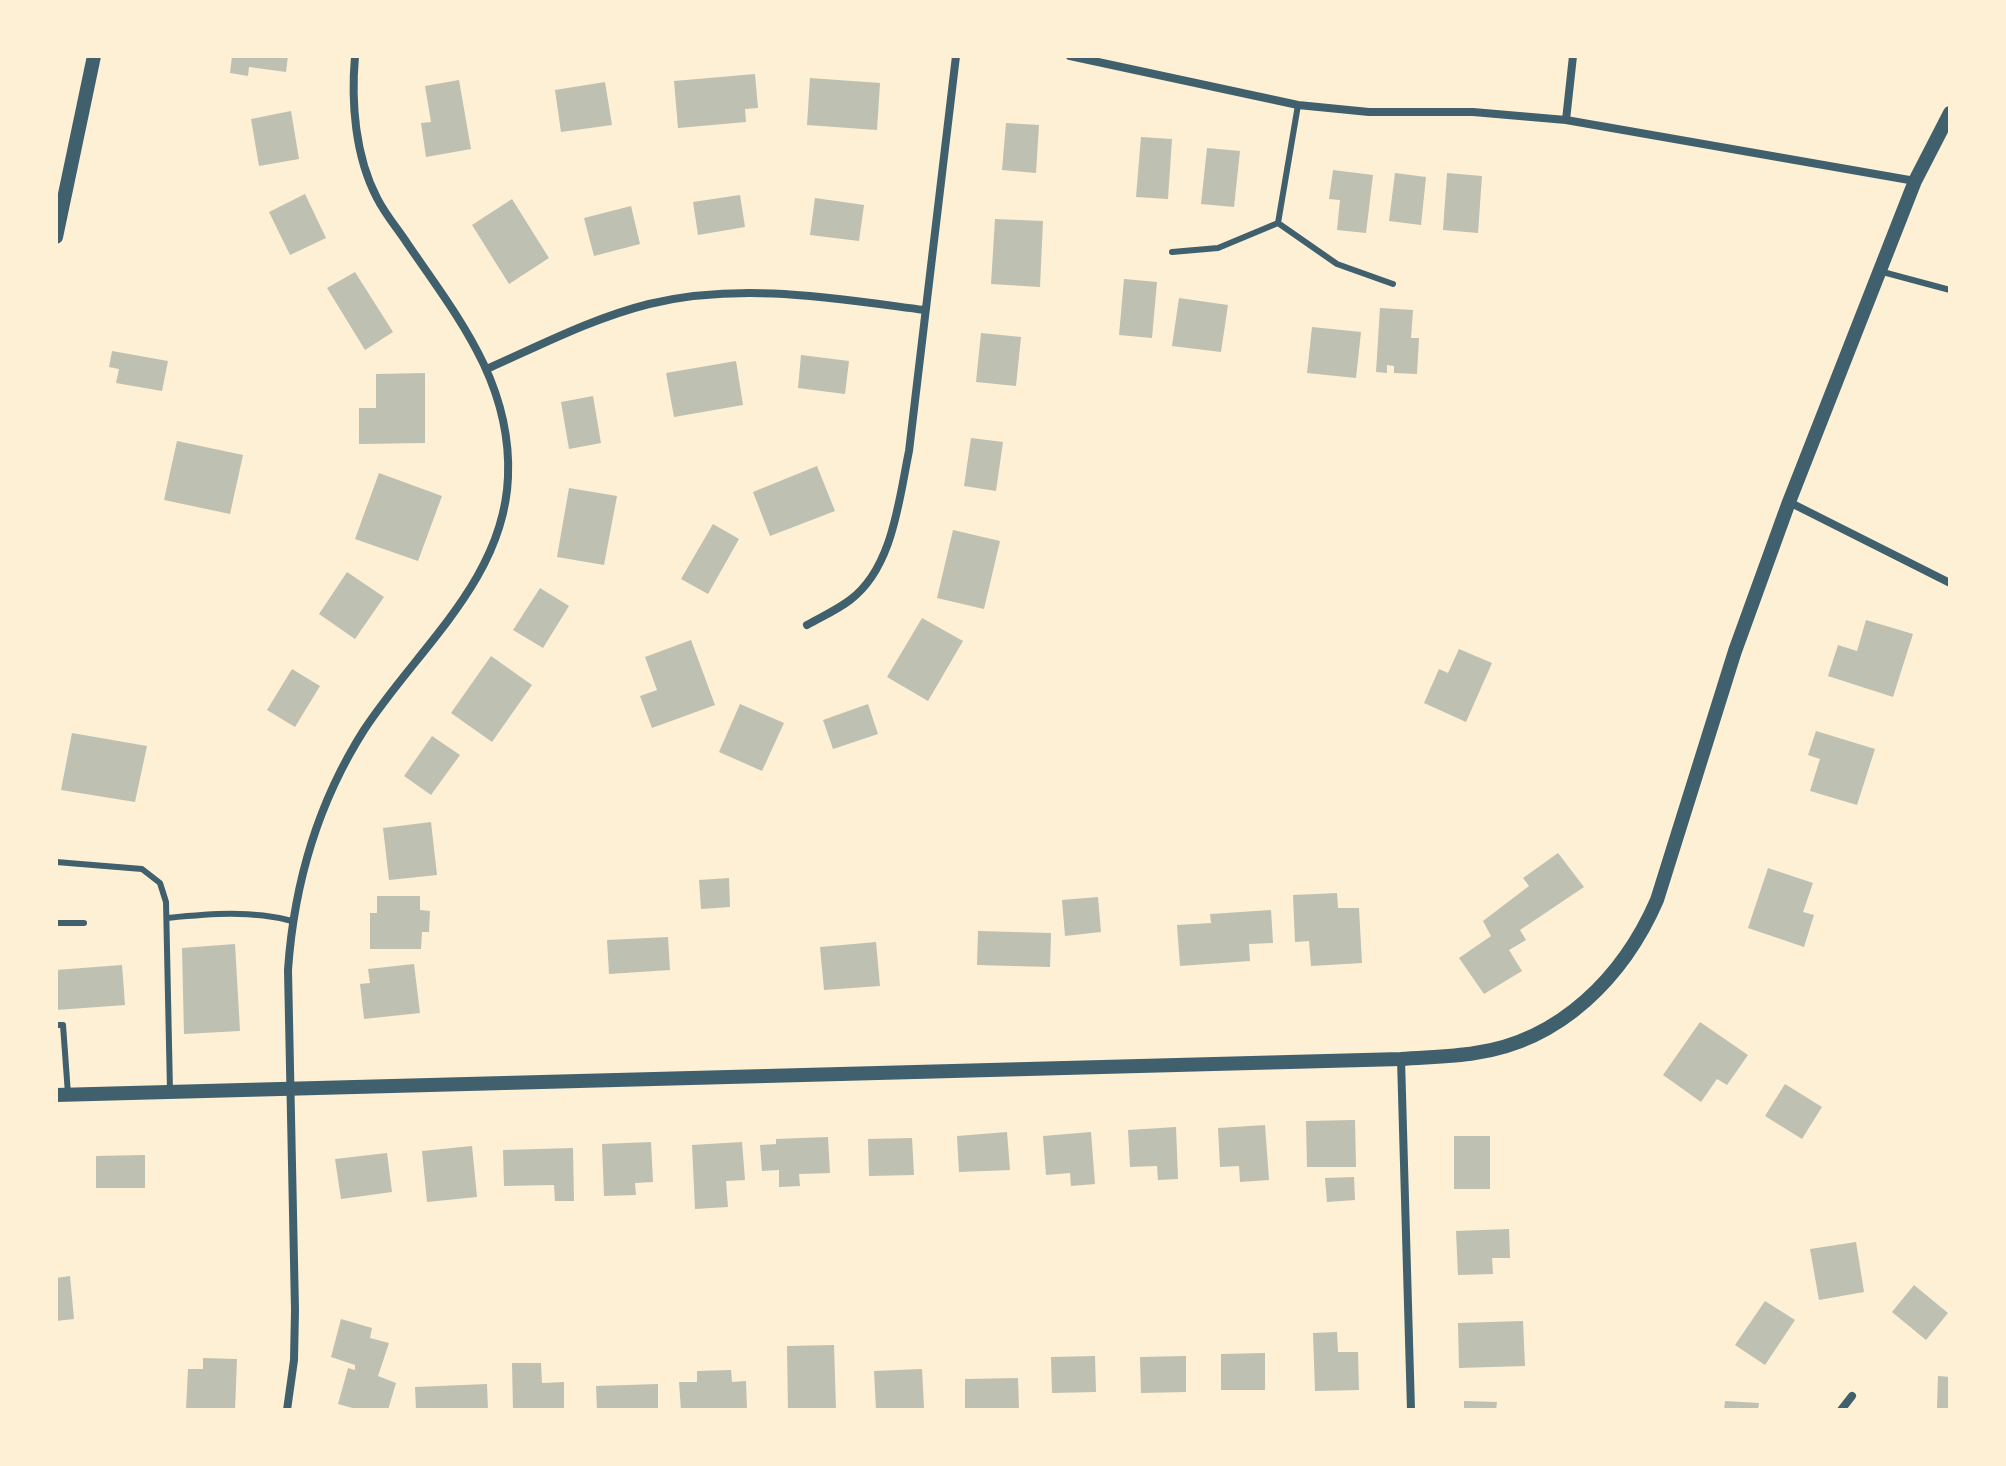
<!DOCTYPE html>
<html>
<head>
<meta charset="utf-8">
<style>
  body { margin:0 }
  #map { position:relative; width:2006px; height:1466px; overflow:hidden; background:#fdf0d5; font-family:Commissioner,sans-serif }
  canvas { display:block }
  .frame { position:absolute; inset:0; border:58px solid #fdf0d5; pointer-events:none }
</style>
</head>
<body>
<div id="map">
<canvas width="2006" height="1466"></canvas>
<div class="frame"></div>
</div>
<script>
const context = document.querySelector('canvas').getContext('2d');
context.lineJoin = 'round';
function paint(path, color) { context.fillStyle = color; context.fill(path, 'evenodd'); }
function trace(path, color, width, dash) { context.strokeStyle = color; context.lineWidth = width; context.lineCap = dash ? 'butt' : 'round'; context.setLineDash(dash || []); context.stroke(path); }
const building = new Path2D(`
  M 232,56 L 288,56 L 286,72 L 249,67 L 248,76 L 230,73 Z
  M 755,74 L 758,108 L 745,109 L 746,122 L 678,128 L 674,81 Z
  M 810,78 L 880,83 L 877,130 L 807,125 Z
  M 459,80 L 471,149 L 426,157 L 421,123 L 431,122 L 425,86 Z
  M 605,82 L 612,125 L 561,132 L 555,90 Z
  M 291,111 L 299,159 L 259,166 L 251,119 Z
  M 1006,123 L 1039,125 L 1036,173 L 1002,170 Z
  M 1141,137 L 1172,139 L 1168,199 L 1136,197 Z
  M 1207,148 L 1240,151 L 1234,207 L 1201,204 Z
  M 1333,170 L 1373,175 L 1366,233 L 1337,230 L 1340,200 L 1329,199 Z
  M 1395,173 L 1426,177 L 1421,225 L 1389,221 Z
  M 1447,173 L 1482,176 L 1478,233 L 1443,230 Z
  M 305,194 L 326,238 L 290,255 L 269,212 Z
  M 740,195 L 745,227 L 698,235 L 693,202 Z
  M 815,198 L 864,205 L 859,241 L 810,235 Z
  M 512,199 L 549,258 L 509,284 L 472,225 Z
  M 631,206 L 640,244 L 594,256 L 584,218 Z
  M 995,219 L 1043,221 L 1040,287 L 991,284 Z
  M 355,272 L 393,332 L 365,350 L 327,288 Z
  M 1124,279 L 1157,282 L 1152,338 L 1119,335 Z
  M 1179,298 L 1228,305 L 1221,352 L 1172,346 Z
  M 1380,308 L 1413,310 L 1411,338 L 1419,338 L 1417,374 L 1394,373 L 1394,366 L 1387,365 L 1387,373 L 1376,372 Z
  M 1312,327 L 1361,332 L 1356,378 L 1307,373 Z
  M 981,333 L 1021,337 L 1016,386 L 976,382 Z
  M 112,351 L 168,361 L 162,391 L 116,383 L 119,369 L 109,367 Z
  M 801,355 L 849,361 L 845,394 L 798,388 Z
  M 736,361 L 743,405 L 674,417 L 666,373 Z
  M 425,373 L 425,443 L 359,444 L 359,408 L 376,408 L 376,374 Z
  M 593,396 L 601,443 L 569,449 L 561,402 Z
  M 971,438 L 1003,442 L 996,491 L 964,486 Z
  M 177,441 L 243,455 L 230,514 L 164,500 Z
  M 817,466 L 835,511 L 770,536 L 753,492 Z
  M 379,473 L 442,496 L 418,561 L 355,539 Z
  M 569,488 L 617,496 L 604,565 L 557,557 Z
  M 713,524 L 739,539 L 708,594 L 681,579 Z
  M 953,530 L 1000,541 L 984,609 L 937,598 Z
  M 347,572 L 384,597 L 355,639 L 319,614 Z
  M 540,588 L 569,606 L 543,648 L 513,630 Z
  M 922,618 L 963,641 L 928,701 L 887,677 Z
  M 1866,620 L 1913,634 L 1893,697 L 1828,676 L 1838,645 L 1857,651 Z
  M 691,640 L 715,705 L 652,728 L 640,696 L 657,690 L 645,657 Z
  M 1459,649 L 1492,663 L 1466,722 L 1424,703 L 1439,669 L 1448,673 Z
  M 491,656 L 532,685 L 492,742 L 451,713 Z
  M 292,669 L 320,686 L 295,727 L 267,710 Z
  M 740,704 L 784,723 L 762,771 L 719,752 Z
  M 868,704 L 878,734 L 833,749 L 823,720 Z
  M 1816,731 L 1875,749 L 1857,805 L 1810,791 L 1820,759 L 1808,755 Z
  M 72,733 L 147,746 L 135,802 L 61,790 Z
  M 432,736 L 460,755 L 431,795 L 404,776 Z
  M 431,822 L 437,875 L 389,880 L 383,828 Z
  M 1558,853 L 1584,887 L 1520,930 L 1526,940 L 1509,950 L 1522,971 L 1484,994 L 1459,958 L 1491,936 L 1483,921 L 1529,886 L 1523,878 Z
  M 1768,868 L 1813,883 L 1803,912 L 1814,915 L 1804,947 L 1748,928 Z
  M 729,878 L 730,907 L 701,909 L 699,880 Z
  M 1337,893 L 1338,908 L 1359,908 L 1362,963 L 1311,966 L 1309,941 L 1295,942 L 1293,895 Z
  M 377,896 L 420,896 L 420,910 L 430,911 L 429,932 L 422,932 L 421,949 L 370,949 L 370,913 L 377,913 Z
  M 1098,897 L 1101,932 L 1065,936 L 1062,900 Z
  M 1271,910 L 1273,943 L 1249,944 L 1250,961 L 1180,966 L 1177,925 L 1211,923 L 1210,914 Z
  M 978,931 L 1051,933 L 1050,967 L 977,965 Z
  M 668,937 L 670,970 L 609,974 L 607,940 Z
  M 876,942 L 880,986 L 824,990 L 820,947 Z
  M 235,944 L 240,1031 L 184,1034 L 182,948 Z
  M 414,964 L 420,1013 L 364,1019 L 360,984 L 370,983 L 368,969 Z
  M 122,965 L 125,1005 L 56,1010 L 56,970 Z
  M 1700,1022 L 1748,1055 L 1727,1085 L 1717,1079 L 1701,1102 L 1663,1075 Z
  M 1785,1084 L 1822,1107 L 1802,1139 L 1765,1116 Z
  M 1355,1120 L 1356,1167 L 1307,1167 L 1306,1121 Z
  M 1265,1125 L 1269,1180 L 1240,1182 L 1239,1166 L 1220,1167 L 1218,1128 Z
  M 1176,1127 L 1178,1179 L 1158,1180 L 1157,1166 L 1130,1167 L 1128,1130 Z
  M 1007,1132 L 1010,1170 L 959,1172 L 957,1136 Z
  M 1091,1132 L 1095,1184 L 1071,1186 L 1070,1173 L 1046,1175 L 1043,1136 Z
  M 1454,1136 L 1490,1136 L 1490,1189 L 1454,1189 Z
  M 828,1137 L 830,1173 L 799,1174 L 800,1186 L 779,1187 L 779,1170 L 762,1171 L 760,1145 L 776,1144 L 776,1139 Z
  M 912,1138 L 914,1175 L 869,1176 L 868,1139 Z
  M 651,1142 L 653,1182 L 635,1183 L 636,1195 L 604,1196 L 602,1144 Z
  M 742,1142 L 745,1180 L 726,1181 L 728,1207 L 695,1209 L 692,1145 Z
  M 472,1146 L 477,1197 L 427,1202 L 422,1151 Z
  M 573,1148 L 574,1201 L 555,1201 L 554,1185 L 504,1186 L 503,1150 Z
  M 387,1153 L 392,1192 L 341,1199 L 335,1159 Z
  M 145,1155 L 145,1188 L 96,1188 L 96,1156 Z
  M 1354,1177 L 1355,1200 L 1327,1202 L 1325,1178 Z
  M 1509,1229 L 1510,1258 L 1492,1258 L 1493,1274 L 1458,1275 L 1456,1231 Z
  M 1856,1242 L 1864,1292 L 1819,1300 L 1810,1249 Z
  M 70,1276 L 74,1319 L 56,1321 L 56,1278 Z
  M 1914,1285 L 1948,1313 L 1926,1340 L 1892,1312 Z
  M 1765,1301 L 1795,1320 L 1765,1365 L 1735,1345 Z
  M 341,1319 L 372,1328 L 370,1338 L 389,1343 L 378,1376 L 396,1383 L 388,1410 L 360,1410 L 338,1404 L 348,1368 L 355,1370 L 355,1365 L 331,1357 Z
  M 1523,1321 L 1525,1366 L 1459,1368 L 1458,1323 Z
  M 1337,1332 L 1338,1352 L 1358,1352 L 1359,1390 L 1315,1391 L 1313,1333 Z
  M 834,1345 L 836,1410 L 788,1410 L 787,1346 Z
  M 1265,1353 L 1265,1390 L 1221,1390 L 1221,1354 Z
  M 1095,1356 L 1096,1392 L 1052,1393 L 1051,1357 Z
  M 1186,1356 L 1186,1392 L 1141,1393 L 1140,1357 Z
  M 203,1358 L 237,1359 L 235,1410 L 186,1410 L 188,1369 L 203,1369 Z
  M 512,1363 L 541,1363 L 542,1383 L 564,1382 L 564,1410 L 513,1410 Z
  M 922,1369 L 924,1408 L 876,1410 L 874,1371 Z
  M 731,1370 L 732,1382 L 746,1381 L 747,1410 L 681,1410 L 679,1382 L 697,1382 L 697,1371 Z
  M 1938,1376 L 1950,1377 L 1950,1410 L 1937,1410 Z
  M 1018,1378 L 1019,1410 L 965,1410 L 965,1379 Z
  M 487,1384 L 488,1410 L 416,1410 L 415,1387 Z
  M 658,1384 L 658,1410 L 597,1410 L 596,1386 Z
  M 1464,1401 L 1497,1402 L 1496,1410 L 1464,1410 Z
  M 1725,1401 L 1759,1403 L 1758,1410 L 1724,1410 Z`);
const service = new Path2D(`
  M 1298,105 L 1278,223 L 1337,264 L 1393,284
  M 1172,252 L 1218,248 L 1278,223
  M 1879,271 L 1950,290
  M 56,862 L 142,869 L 160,883 L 166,902 L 170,1091
  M 167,918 C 209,914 250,910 292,921
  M 56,923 L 84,923
  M 56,1025 L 63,1025 L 68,1094`);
const minor = new Path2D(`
  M 1070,56 L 1298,105 L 1369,112 L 1473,112 L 1566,120 L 1915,181
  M 1566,120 L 1573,56
  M 489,368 C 541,345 593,318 649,304 C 741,282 832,298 924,310
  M 1789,502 L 1950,583
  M 807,625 C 821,617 837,610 850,600 C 893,568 899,499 909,451 L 956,56
  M 1401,1059 L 1411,1410
  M 287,1410 L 294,1360 L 295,1310 L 288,970 C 294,883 317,804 364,730 C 417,649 504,580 508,477 C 512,383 457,316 407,243 C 397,228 385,214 377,198 C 355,156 351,102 355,56
  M 1841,1410 L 1852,1396`);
const tertiary = new Path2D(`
  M 56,237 L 94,56
  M 56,1095 L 1401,1059 C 1426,1057 1451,1057 1475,1053 C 1561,1041 1624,976 1657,900 L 1735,651 L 1789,502 L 1915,181 L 1950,113`);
paint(building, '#bec0b2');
trace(service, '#3f606c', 6);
trace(minor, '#3f606c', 8);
trace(tertiary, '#3f606c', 14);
</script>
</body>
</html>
